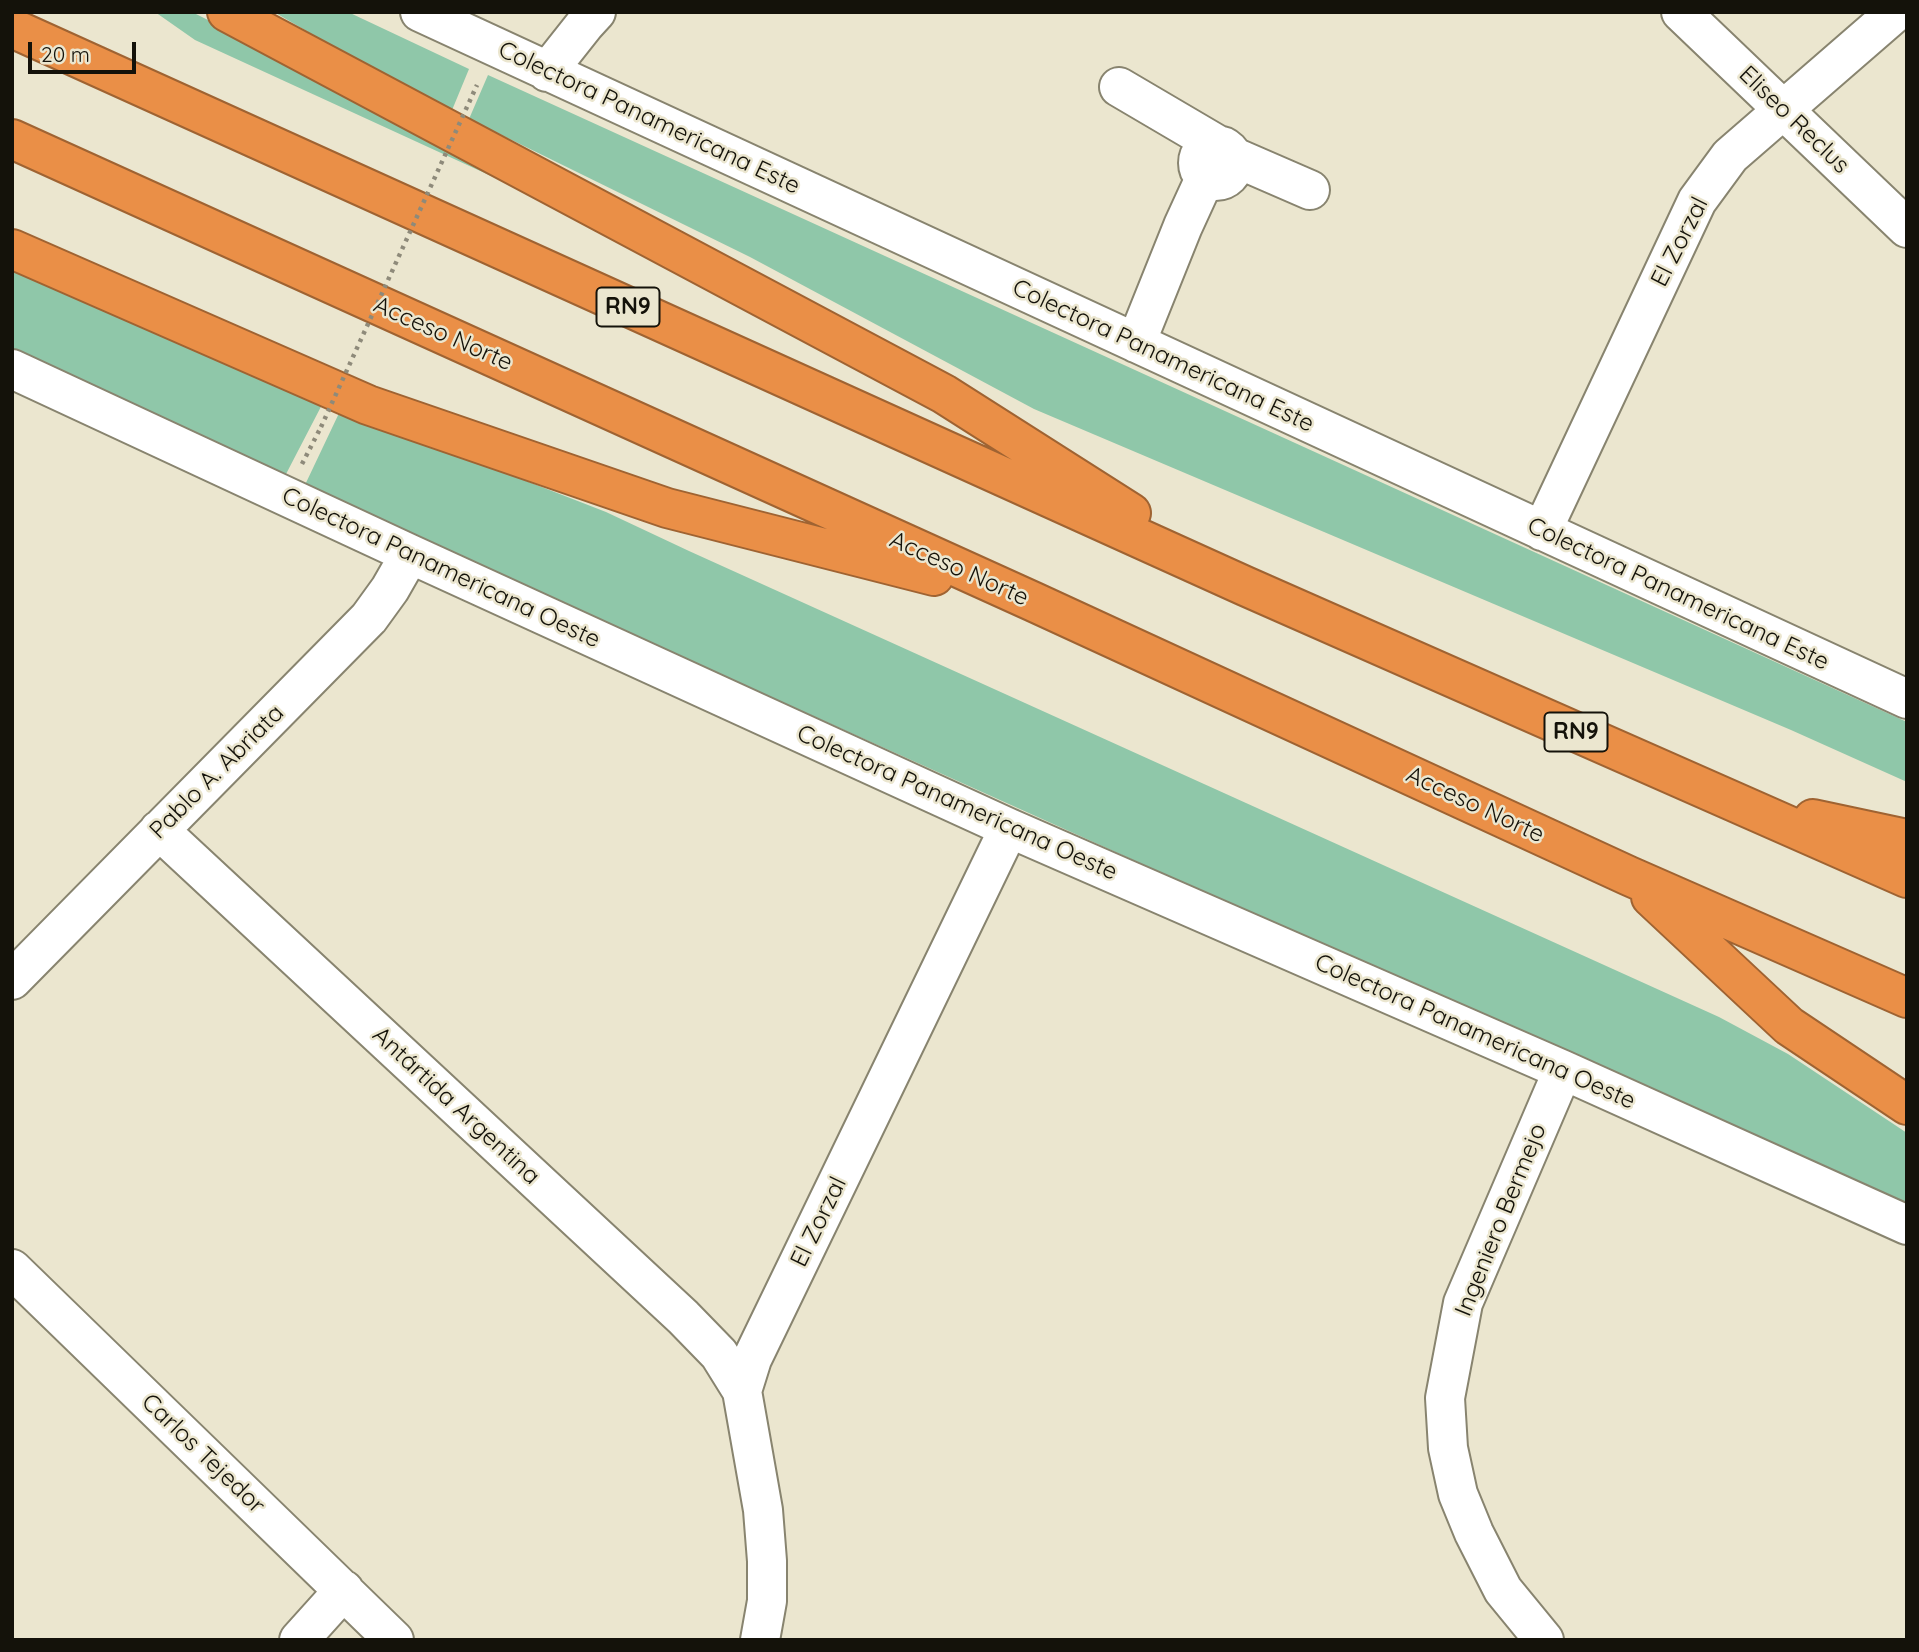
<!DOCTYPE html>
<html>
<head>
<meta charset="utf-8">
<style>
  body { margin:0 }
  #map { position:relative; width:1919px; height:1652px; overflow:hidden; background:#ebe6cf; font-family:Quicksand,sans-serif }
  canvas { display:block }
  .frame { position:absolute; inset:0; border:14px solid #14120a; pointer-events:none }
  .scale { position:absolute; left:28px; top:42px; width:108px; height:32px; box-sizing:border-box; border:4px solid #14120a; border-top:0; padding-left:9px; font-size:21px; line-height:24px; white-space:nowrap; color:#14120a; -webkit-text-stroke:5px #ebe6cf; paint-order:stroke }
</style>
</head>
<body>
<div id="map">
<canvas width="1919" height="1652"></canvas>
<div class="frame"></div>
<div class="scale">20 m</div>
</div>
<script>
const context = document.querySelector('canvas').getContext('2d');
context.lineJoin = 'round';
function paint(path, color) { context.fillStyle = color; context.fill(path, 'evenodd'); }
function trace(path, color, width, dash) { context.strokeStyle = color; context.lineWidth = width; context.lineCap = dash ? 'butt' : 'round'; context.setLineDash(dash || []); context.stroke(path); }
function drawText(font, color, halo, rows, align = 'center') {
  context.font = font + ' Quicksand,sans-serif'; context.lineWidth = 5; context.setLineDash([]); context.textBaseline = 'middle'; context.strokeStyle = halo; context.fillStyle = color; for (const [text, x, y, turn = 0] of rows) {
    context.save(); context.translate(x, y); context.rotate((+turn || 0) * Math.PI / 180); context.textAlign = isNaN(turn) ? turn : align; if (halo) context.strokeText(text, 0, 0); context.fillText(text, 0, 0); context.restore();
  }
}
const green = new Path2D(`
  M 155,12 L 192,12 L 555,194 L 563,209 L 195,40 Z
  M 274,12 L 348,12 L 469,69 L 450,115 Z
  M 488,75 L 1907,722 L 1907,782 L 1791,730 L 1034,409 L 750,257 L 469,119 Z
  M 12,262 L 326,397 L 285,476 L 12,351 Z
  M 341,409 L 606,512 L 689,551 L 1719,1017 L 1788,1054 L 1907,1133 L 1907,1208 L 304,487 Z`);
const path = new Path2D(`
  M 302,464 L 321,427`);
const minor = new Path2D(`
  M 420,12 L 1907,699
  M 1681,12 L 1907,228
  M 547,72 L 585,24 L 596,12
  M 1119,87 L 1216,144
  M1198 163a18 18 0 1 1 36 0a18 18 0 1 1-36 0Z
  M 1234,157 L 1310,190
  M 1136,343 L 1183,226 L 1205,178
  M 12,369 L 410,554 L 1009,828 L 1563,1070 L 1907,1225
  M 1542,531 L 1697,201 L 1730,156 L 1896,12
  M 159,830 L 683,1317 L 719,1354 L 742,1391
  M 12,980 L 369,618 L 390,589 L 410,554
  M 12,1269 L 394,1640
  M 299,1640 L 344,1590
  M 760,1640 L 767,1601 L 767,1561 L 763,1510 L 742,1391 L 752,1359 L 1009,828
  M 1544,1640 L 1503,1590 L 1474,1533 L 1458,1494 L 1448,1448 L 1445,1398 L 1463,1303 L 1563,1070`);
const highway = new Path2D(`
  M 227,12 L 944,394 L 1131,513
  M 12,28 L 1245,586 L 1907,878
  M 12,139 L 1034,602 L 1629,876 L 1907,998
  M 12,249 L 368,405 L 667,508 L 934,576
  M 1813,819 L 1907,839
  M 1651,897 L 1789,1026 L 1907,1105`);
const pathBridge = new Path2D(`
  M 321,427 L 477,85`);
const shields = [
  [628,307,63],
  [1576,732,63]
];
const shieldNames = [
  ["RN9",628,307],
  ["RN9",1576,732]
];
const streetNames = [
  ["Colectora Panamericana Este",649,118,25],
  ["Eliseo Reclus",1794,120,44],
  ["El Zorzal",1680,242,-63],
  ["Acceso Norte",443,334,24],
  ["Colectora Panamericana Este",1163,356,25],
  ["Colectora Panamericana Oeste",441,568,25],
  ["Acceso Norte",959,569,24],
  ["Colectora Panamericana Este",1678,594,25],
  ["Pablo A. Abriata",217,772,-45],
  ["Colectora Panamericana Oeste",957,803,24],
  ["Acceso Norte",1475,805,25],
  ["Colectora Panamericana Oeste",1475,1032,24],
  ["Antártida Argentina",456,1106,43],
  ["Ingeniero Bermejo",1501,1220,-68],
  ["El Zorzal",819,1222,-64],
  ["Carlos Tejedor",203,1454,44]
];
paint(green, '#8fc7a9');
trace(minor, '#88846f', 42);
trace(highway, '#9f6332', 42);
trace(path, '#8e8a7a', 4.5, [3.5, 5]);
trace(minor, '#fff', 38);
trace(highway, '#ea8f47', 38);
trace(pathBridge, '#8e8a7a', 4.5, [3.5, 5]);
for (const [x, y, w] of shields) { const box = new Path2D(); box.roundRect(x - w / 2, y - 19.5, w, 39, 5); context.fillStyle = '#ebe6cf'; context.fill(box); trace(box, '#14120a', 2); }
drawText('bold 23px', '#14120a', null, shieldNames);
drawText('24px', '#14120a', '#ebe6cf', streetNames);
</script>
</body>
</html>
